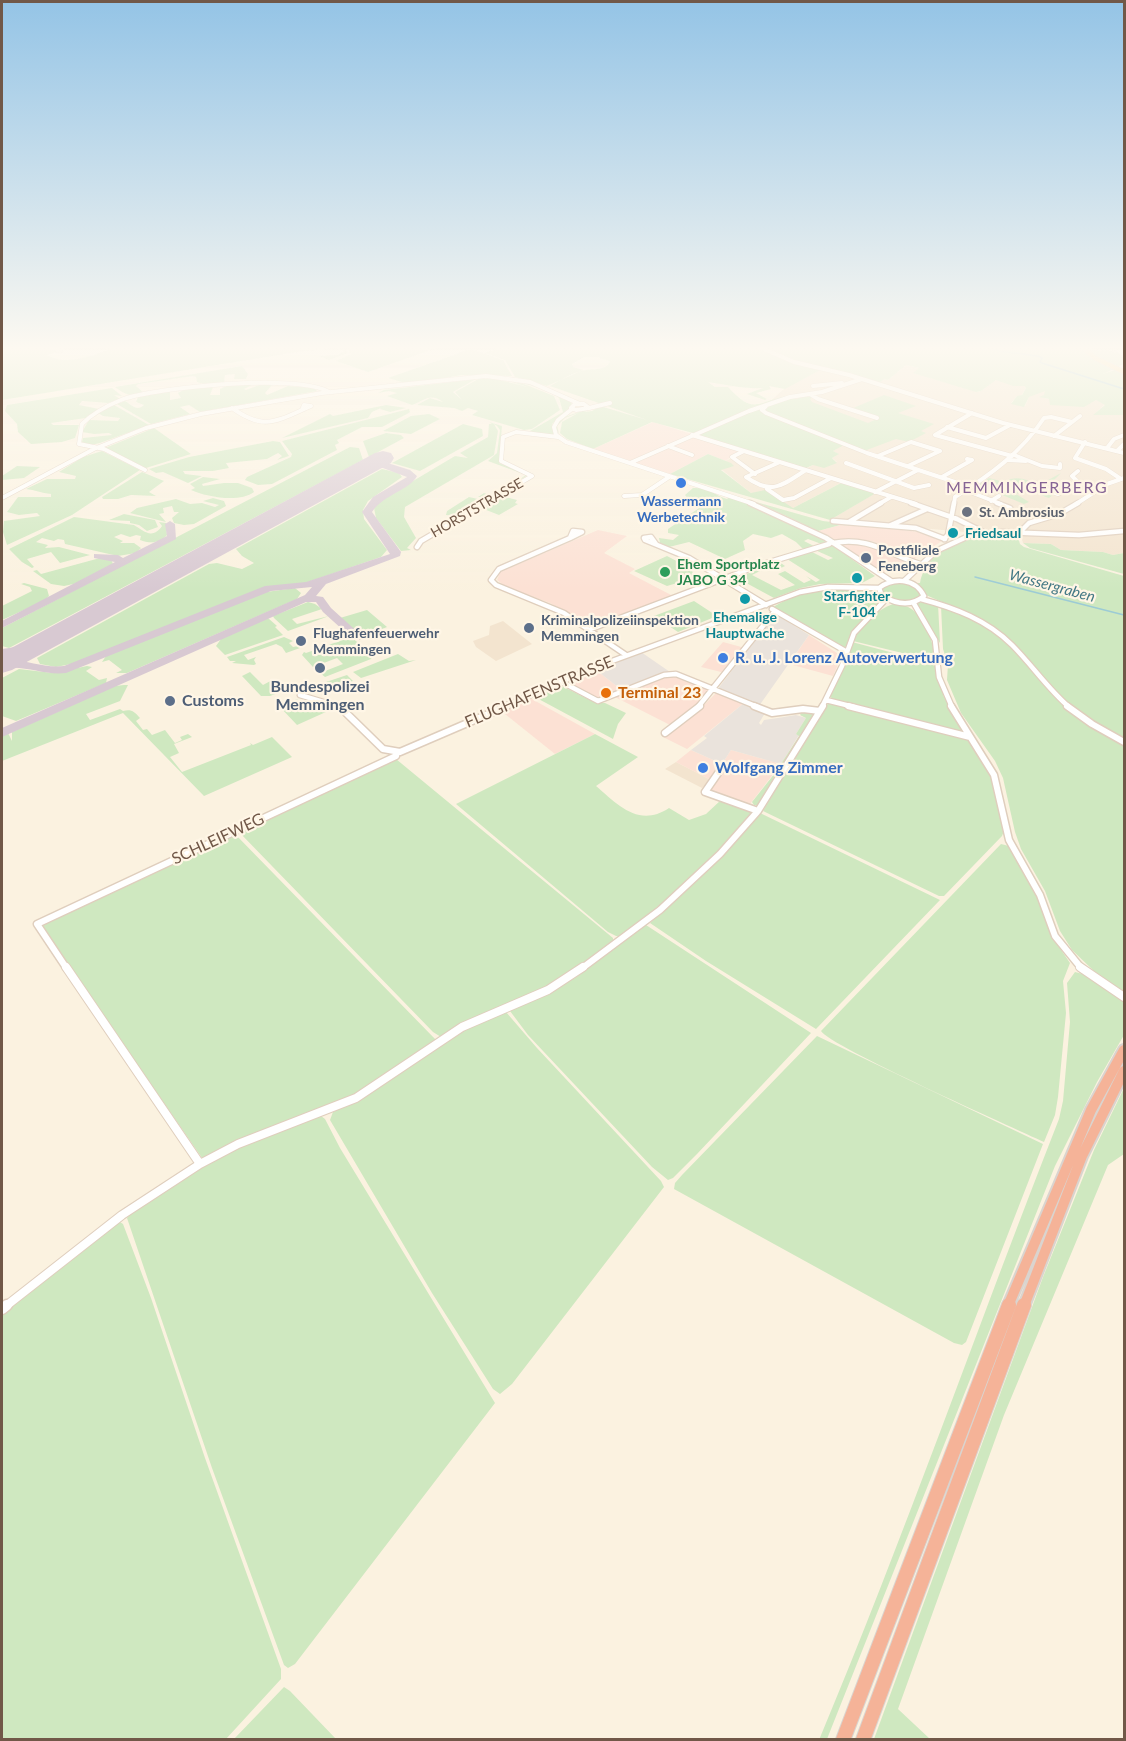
<!DOCTYPE html>
<html>
<head>
<meta charset="utf-8">
<style>
  body { margin:0 }
  #map { position:relative; width:1126px; height:1741px; overflow:hidden; background:#fbf2e0; font-family:Lato,sans-serif }
  canvas { display:block }
  .frame { position:absolute; inset:0; border:3px solid #715848; pointer-events:none }
</style>
</head>
<body>
<div id="map">
<canvas width="1126" height="1741"></canvas>
<div class="frame"></div>
</div>
<script>
const context = document.querySelector('canvas').getContext('2d');
context.lineJoin = 'round';
function paint(path, color) { context.fillStyle = color; context.fill(path, 'evenodd'); }
function trace(path, color, width, dash) { context.strokeStyle = color; context.lineWidth = width; context.lineCap = dash ? 'butt' : 'round'; context.setLineDash(dash || []); context.stroke(path); }
function drawText(font, color, halo, rows, align = 'center') {
  context.font = font + ' Lato,sans-serif'; context.lineWidth = 4.5; context.setLineDash([]); context.textBaseline = 'middle'; context.strokeStyle = halo; context.fillStyle = color; for (const [text, x, y, turn = 0] of rows) {
    context.save(); context.translate(x, y); context.rotate((+turn || 0) * Math.PI / 180); context.textAlign = isNaN(turn) ? turn : align; if (halo) context.strokeText(text, 0, 0); context.fillText(text, 0, 0); context.restore();
  }
}
const residential = new Path2D(`
  M 906,365 L 919,368 L 914,373 L 979,392 L 996,380 L 1024,386 L 1026,388 L 1021,396 L 1017,396 L 1011,403 L 1025,406 L 1034,386 L 1065,382 L 1045,391 L 1045,395 L 1040,397 L 1073,405 L 1085,405 L 1096,400 L 1105,404 L 1094,415 L 1124,415 L 1124,553 L 1113,555 L 1103,552 L 1061,550 L 1051,544 L 1023,543 L 1019,529 L 976,533 L 830,520 L 875,493 L 841,483 L 793,508 L 751,493 L 721,469 L 733,466 L 725,461 L 746,452 L 803,470 L 813,465 L 837,462 L 832,458 L 838,454 L 832,451 L 843,445 L 759,411 L 785,388 L 823,368 L 888,380 Z
  M 503,621 L 532,644 L 496,661 L 476,647 L 473,641 L 489,635 L 490,626 Z
  M 676,762 L 711,780 L 702,788 L 665,769 Z`);
const commercial = new Path2D(`
  M 653,422 L 695,435 L 740,452 L 725,461 L 708,454 L 670,474 L 593,449 Z
  M 840,525 L 874,526 L 918,532 L 925,531 L 942,541 L 913,560 L 872,541 L 836,540 L 818,531 Z
  M 598,530 L 627,536 L 604,553 L 635,569 L 629,573 L 673,596 L 591,626 L 550,603 L 506,587 L 497,580 L 500,572 Z
  M 843,542 L 874,544 L 907,562 L 882,573 L 840,544 Z
  M 809,635 L 840,655 L 840,660 L 833,676 L 789,664 Z
  M 723,642 L 745,648 L 725,673 L 701,667 Z
  M 596,670 L 623,691 L 599,700 L 568,683 Z
  M 673,674 L 710,690 L 709,695 L 672,726 L 615,697 Z
  M 716,693 L 744,703 L 687,749 L 663,737 L 700,709 Z
  M 530,698 L 595,734 L 555,754 L 500,710 Z
  M 691,750 L 722,764 L 731,750 L 781,764 L 750,804 L 709,791 L 711,780 L 676,762 Z`);
const industrial = new Path2D(`
  M 777,615 L 809,635 L 759,706 L 717,690 L 773,616 Z
  M 641,652 L 670,672 L 623,691 L 596,670 Z
  M 744,703 L 765,713 L 759,723 L 761,725 L 764,720 L 778,718 L 796,715 L 806,718 L 796,734 L 799,735 L 781,764 L 731,750 L 722,764 L 691,750 L 707,738 L 704,736 Z`);
const green = new Path2D(`
  M 2,346 L 73,346 L 47,355 C 66,366 90,356 109,350 L 103,347 L 95,349 L 88,346 L 339,346 L 348,353 L 329,360 L 319,356 L 338,355 L 345,351 L 335,348 L 303,351 L 2,400 Z
  M 346,346 L 442,346 L 368,372 L 336,361 L 351,354 Z
  M 492,346 L 755,346 L 776,356 L 822,369 L 785,389 L 769,386 L 771,389 L 756,393 L 767,399 L 765,400 L 747,394 L 763,388 C 745,389 726,385 708,382 L 715,387 L 728,387 C 756,418 758,399 793,395 L 693,433 L 652,422 L 593,449 L 567,439 L 560,433 L 562,422 L 578,413 L 565,418 L 557,426 L 559,434 L 569,442 C 536,420 577,413 594,408 L 584,412 L 592,411 L 600,406 L 647,420 L 550,386 C 559,381 575,371 586,370 C 595,369 607,370 610,361 L 599,358 L 600,357 L 584,357 L 572,364 L 573,367 L 583,370 L 547,386 L 515,377 L 505,360 L 485,353 L 496,349 Z
  M 759,346 L 986,346 L 990,349 L 988,346 L 1080,346 L 1091,357 L 1114,369 L 1103,374 L 1115,370 L 1124,373 L 1124,415 L 1093,415 L 1105,405 L 1096,400 L 1084,407 L 1050,405 L 1049,399 L 1039,397 L 1044,395 L 1045,391 L 1029,397 L 1024,407 L 1011,404 L 1017,396 L 1022,395 L 1026,388 L 1024,386 L 1013,386 L 996,380 L 981,391 L 976,392 L 913,373 L 919,368 L 906,365 L 888,380 L 884,379 L 878,384 L 797,362 Z
  M 1085,346 L 1092,346 L 1096,351 L 1109,350 L 1116,353 L 1108,346 L 1124,357 L 1124,364 L 1117,367 L 1096,356 Z
  M 471,349 L 503,360 L 512,376 L 462,375 L 409,384 L 388,378 Z
  M 242,366 L 248,374 L 246,379 L 234,379 L 235,374 L 225,375 L 224,383 L 204,384 L 197,382 L 196,377 L 193,376 L 138,384 L 136,386 L 144,393 C 130,396 127,396 115,387 Z
  M 476,377 C 498,377 560,384 572,404 L 569,407 L 570,410 L 552,424 L 554,435 L 549,437 L 530,431 L 563,412 L 559,398 C 553,393 545,391 538,388 C 485,368 433,384 379,390 Z
  M 480,378 L 496,379 L 528,387 L 505,380 L 524,384 L 554,396 L 560,410 L 532,429 L 524,430 L 472,415 L 478,411 L 468,408 L 462,411 L 454,408 L 417,405 L 430,398 L 443,402 C 430,392 424,401 412,405 L 387,396 L 397,393 L 389,391 L 378,393 L 384,390 L 476,379 L 453,392 L 462,400 L 455,392 Z
  M 229,385 L 252,385 L 244,389 L 246,390 L 259,385 L 272,385 L 265,393 L 267,395 L 288,386 L 314,388 L 317,391 L 200,412 L 189,405 L 180,407 L 190,414 L 151,424 L 117,404 L 125,401 C 132,405 137,412 144,405 L 136,402 L 138,397 L 170,391 L 170,400 L 181,398 L 178,393 L 185,389 L 213,387 L 210,395 L 220,395 L 220,389 Z
  M 112,388 L 122,396 L 114,395 L 120,399 L 108,403 L 82,401 L 79,405 L 99,409 L 86,418 L 51,423 L 53,425 L 79,425 L 75,438 L 62,442 L 31,444 L 18,432 L 17,424 L 5,411 L 7,405 Z
  M 805,394 L 813,397 L 810,399 L 812,402 L 868,423 L 879,418 L 851,409 L 884,395 L 916,406 L 898,413 L 934,424 L 921,431 L 926,433 L 909,442 L 896,439 L 864,451 L 844,445 L 833,451 L 839,454 L 832,458 L 837,463 L 824,468 L 813,465 L 804,469 L 698,436 L 697,433 L 764,407 L 764,411 C 770,403 787,396 797,399 Z
  M 114,405 L 149,425 L 100,443 L 91,445 L 82,442 L 83,438 L 112,435 L 109,433 L 94,434 L 82,432 L 89,420 L 118,421 L 120,418 L 103,416 L 98,413 Z
  M 386,405 L 406,408 L 390,412 L 380,409 L 381,408 L 372,412 L 368,418 L 282,438 L 330,414 L 333,416 Z
  M 409,409 L 410,412 L 407,414 L 382,427 L 362,427 L 337,440 L 339,443 L 335,445 L 337,450 L 272,484 L 258,485 L 245,480 L 247,477 L 291,457 L 292,454 L 282,441 Z
  M 429,414 L 440,419 L 411,434 L 383,431 L 411,416 Z
  M 489,422 L 502,426 L 499,463 L 526,473 L 528,475 L 491,498 L 478,497 L 484,493 L 492,496 L 507,487 L 510,482 L 514,483 L 526,475 L 488,461 L 497,453 L 500,430 L 497,426 L 494,424 L 498,431 L 494,455 L 405,507 L 404,517 L 416,538 L 407,548 L 411,550 L 401,551 L 376,518 L 374,508 L 381,500 L 455,456 L 468,458 L 460,453 L 488,437 L 489,424 L 492,424 Z
  M 463,424 L 482,429 L 483,436 L 420,471 L 392,463 Z
  M 154,428 L 191,454 L 146,468 L 105,448 Z
  M 386,433 L 401,435 L 404,438 L 369,457 L 363,441 Z
  M 273,441 L 280,442 L 289,456 L 277,460 L 282,456 L 278,453 L 267,459 L 226,463 L 229,468 L 213,471 L 183,471 L 185,474 L 202,476 L 188,483 L 163,472 L 156,473 L 149,469 L 189,457 Z
  M 350,447 L 359,448 L 363,460 L 9,648 L 2,646 L 2,628 Z
  M 102,451 L 140,470 L 72,515 L 7,545 L 3,532 L 4,521 L 40,516 L 37,513 L 19,515 L 7,512 L 18,497 L 51,497 L 51,494 C 41,493 35,490 26,489 L 47,479 L 75,479 L 76,476 L 59,472 L 83,457 Z
  M 708,454 L 731,463 L 734,466 L 721,470 L 751,493 L 765,490 L 793,508 L 841,483 L 876,493 L 830,520 L 670,474 Z
  M 17,466 L 40,467 L 24,478 L 2,480 L 2,476 Z
  M 382,469 L 399,473 L 402,477 L 368,501 L 363,510 L 364,519 L 387,550 L 381,557 L 305,583 L 263,588 L 71,664 L 56,667 L 40,664 L 37,658 L 209,564 L 217,563 L 242,569 L 254,563 L 242,556 L 236,549 Z
  M 142,472 L 164,481 L 149,492 L 156,496 L 131,495 L 118,499 L 103,499 L 102,497 Z
  M 1061,473 L 1048,486 L 1030,484 L 1054,494 L 1049,498 C 1037,493 1028,490 1016,494 L 1029,502 L 1024,504 L 978,485 L 989,478 L 1004,482 C 1019,474 1025,481 1041,484 Z
  M 203,477 L 220,479 L 202,484 L 203,486 L 224,483 L 238,483 L 252,488 L 254,492 C 240,503 206,497 191,490 L 195,488 L 190,484 Z
  M 693,488 C 709,487 716,496 727,499 L 729,497 L 737,499 L 803,528 L 829,543 L 824,545 L 808,539 L 804,541 L 814,546 L 803,549 L 796,542 L 782,534 L 771,538 L 753,534 L 743,541 L 745,550 L 725,559 L 689,542 L 669,547 L 660,543 L 659,538 L 673,540 L 679,535 L 668,533 L 668,529 L 711,500 L 704,498 L 699,501 L 688,499 L 685,495 Z
  M 502,496 L 517,500 L 515,503 L 518,504 L 499,515 L 481,508 Z
  M 469,497 L 478,499 L 480,504 L 459,516 L 446,515 L 447,511 Z
  M 213,498 L 224,501 L 226,506 L 194,524 L 184,525 L 174,523 L 172,518 L 179,512 L 174,512 L 172,506 L 163,508 L 164,513 L 159,514 L 166,522 L 130,513 L 137,508 L 176,499 L 190,504 L 202,503 L 215,507 L 219,505 L 203,501 Z
  M 756,502 L 823,521 L 865,526 L 840,525 L 818,531 Z
  M 124,514 L 155,520 L 158,527 L 147,531 L 139,525 L 130,523 L 130,521 L 109,520 Z
  M 74,517 L 134,525 C 144,531 152,540 162,526 L 159,522 L 166,523 L 167,535 C 161,543 150,544 140,540 L 141,536 L 136,535 L 130,537 L 121,534 L 114,537 L 123,541 L 120,543 L 134,543 L 141,548 L 136,553 L 118,556 L 65,544 L 64,540 L 58,539 L 54,541 L 42,538 L 36,542 L 48,545 L 45,548 L 59,547 L 90,555 L 60,563 L 51,552 L 27,559 L 34,567 L 32,568 L 22,562 L 9,549 Z
  M 1014,532 L 1017,534 L 1020,544 L 1024,547 L 1124,576 L 1124,740 C 1101,726 1076,713 1057,693 C 1039,674 1024,651 1004,635 C 981,616 953,607 926,595 L 923,589 L 915,583 L 920,583 C 928,542 980,536 1014,532 Z
  M 1023,543 L 1051,544 L 1061,550 L 1103,552 L 1113,555 L 1124,553 L 1124,574 L 1030,548 Z
  M 831,544 L 875,576 L 862,583 L 820,584 L 801,588 L 774,598 L 737,578 L 778,561 L 785,566 L 777,570 L 770,566 L 752,575 L 781,590 L 795,585 L 778,574 L 785,571 L 804,583 L 811,580 L 806,576 L 816,582 L 820,580 L 787,559 L 812,552 L 828,560 L 833,558 L 815,550 Z
  M 667,556 L 692,569 L 693,576 L 691,579 L 667,586 L 634,571 Z
  M 100,558 L 111,559 L 113,564 L 78,583 L 64,586 L 51,584 L 33,571 L 37,570 L 41,574 Z
  M 904,582 L 918,588 L 922,596 C 911,605 889,603 881,591 L 882,587 L 889,583 Z
  M 24,583 L 47,589 L 49,596 L 44,601 L 2,620 L 2,606 L 32,591 L 30,587 L 21,584 Z
  M 295,588 L 301,593 L 297,599 L 127,673 L 116,673 L 122,670 L 109,660 L 102,662 L 106,656 L 266,592 Z
  M 819,589 C 839,589 867,584 883,598 L 855,630 L 847,646 L 843,648 L 773,607 L 797,594 Z
  M 694,601 L 717,616 L 678,632 L 654,616 Z
  M 923,601 L 938,604 L 940,643 L 918,607 L 917,604 Z
  M 308,602 L 315,604 L 322,609 L 292,619 L 297,624 L 329,616 L 288,631 L 274,618 L 273,616 Z
  M 893,604 C 923,603 933,638 935,661 L 853,641 C 862,623 875,611 893,604 Z
  M 941,606 L 962,613 L 993,630 L 1021,656 L 1058,700 L 1124,744 L 1124,992 L 1094,971 L 1072,950 L 1060,931 L 1045,891 L 1021,849 L 1015,832 L 1003,778 L 995,761 L 961,713 L 947,680 L 948,664 L 943,649 Z
  M 367,610 L 387,627 L 370,634 L 358,634 L 340,618 Z
  M 268,618 L 277,626 L 275,627 L 283,635 L 225,655 L 216,646 L 221,639 Z
  M 284,637 L 293,641 L 289,643 L 293,647 L 298,646 L 300,648 L 286,653 L 282,647 L 276,644 L 244,655 L 248,660 L 256,657 L 254,660 L 256,664 L 254,665 L 232,663 L 236,661 L 230,661 L 227,657 Z
  M 351,637 L 373,655 L 371,659 L 325,677 L 320,673 L 343,664 L 337,658 L 313,667 L 302,655 L 304,652 L 306,653 Z
  M 852,642 L 935,664 L 944,697 L 965,733 L 833,700 L 830,696 Z
  M 398,654 L 409,661 L 416,660 L 361,678 L 353,672 Z
  M 87,666 L 92,667 L 86,671 L 99,680 L 107,678 L 106,683 L 16,721 L 2,716 L 2,678 L 19,669 L 53,673 Z
  M 250,672 L 263,685 L 274,679 L 289,689 L 270,696 L 261,696 L 242,676 Z
  M 347,675 L 353,681 C 337,687 315,698 299,691 Z
  M 124,685 L 128,685 L 120,701 L 86,714 L 90,720 L 120,709 L 123,711 C 131,709 134,711 140,718 L 136,721 L 143,730 L 147,729 L 152,735 L 165,730 L 175,743 L 182,740 L 180,737 L 188,734 L 192,737 L 174,744 L 179,753 L 170,757 L 182,772 L 251,745 L 250,743 L 253,745 L 272,737 L 292,757 L 204,796 L 123,713 L 2,761 L 2,736 L 8,733 L 12,741 L 12,732 L 115,686 Z
  M 560,685 L 596,703 L 605,703 L 626,713 L 618,724 L 613,739 L 533,696 Z
  M 303,697 L 291,702 L 300,704 L 307,698 L 337,707 L 297,725 L 279,706 Z
  M 830,703 L 969,740 L 993,778 L 1004,831 L 1002,836 L 944,896 L 939,896 L 763,811 L 826,705 Z
  M 803,711 L 816,713 L 759,805 L 754,805 L 752,802 L 775,773 L 799,736 L 796,734 L 806,718 L 800,715 Z
  M 595,734 L 638,757 L 596,786 C 618,805 639,828 669,808 L 689,820 L 706,814 L 721,800 L 753,812 C 714,859 669,900 621,936 L 616,936 L 608,932 L 456,804 Z
  M 396,759 L 613,938 L 613,942 L 577,970 L 539,991 L 484,1013 L 441,1037 L 433,1032 L 239,832 Z
  M 760,813 L 940,900 L 816,1029 L 706,961 L 650,923 L 720,859 Z
  M 235,834 L 436,1040 L 357,1094 L 202,1158 L 42,927 L 42,924 Z
  M 1001,844 L 1009,846 L 1036,893 L 1051,935 L 1070,963 L 1063,981 L 1066,1013 L 1058,1097 L 1055,1115 L 1044,1142 C 1014,1128 829,1046 821,1031 Z
  M 646,925 L 811,1033 L 697,1154 L 673,1178 L 668,1180 L 652,1167 L 528,1035 L 510,1011 L 575,978 Z
  M 1075,972 L 1083,974 L 1124,1000 L 1124,1035 L 1097,1082 L 1055,1166 L 827,1739 L 819,1740 C 905,1535 978,1325 1059,1119 L 1063,1101 L 1070,1022 L 1067,983 Z
  M 506,1012 L 537,1048 L 661,1181 L 664,1187 L 512,1384 L 500,1394 L 493,1389 L 432,1293 L 330,1120 L 333,1112 L 352,1103 L 462,1030 Z
  M 817,1036 L 1043,1144 L 966,1342 L 962,1345 L 954,1343 L 674,1189 L 675,1183 L 682,1175 Z
  M 1124,1088 L 1124,1154 L 1108,1165 L 1004,1415 L 898,1709 L 930,1739 L 874,1739 L 1043,1277 L 1094,1150 Z
  M 321,1116 L 325,1119 L 340,1148 L 495,1403 L 295,1664 L 288,1668 L 284,1665 L 212,1468 L 127,1218 L 132,1212 L 192,1172 L 236,1148 Z
  M 120,1222 L 123,1224 L 151,1298 L 205,1458 L 281,1669 L 281,1679 L 226,1739 L 2,1739 L 2,1313 Z
  M 284,1687 L 290,1691 L 336,1739 L 234,1739 Z`);
const stream = new Path2D(`
  M 987,346 L 999,351 L 1038,356 L 1042,358 L 1040,362 L 1042,363 L 1124,389
  M 975,577 L 1124,615`);
const taxiway = new Path2D(`
  M 375,459 L 410,470 L 417,476 C 410,490 384,494 372,512 L 401,552 L 400,556 L 326,584 L 316,596 L 323,597 L 331,608 L 362,636 L 362,640 L 354,640 L 323,612 L 316,602 L 306,602 L 2,737 L 2,728 L 305,595 L 312,587 L 271,591 L 66,673 C 44,676 24,664 2,669 L 2,661 C 23,657 42,669 64,666 L 265,586 L 306,582 L 390,554 L 362,512 L 373,497 L 407,477 L 372,464 L 372,460 Z
  M 170,521 L 175,524 L 176,539 L 2,628 L 2,621 L 115,562 L 94,558 L 94,554 L 118,555 L 123,558 L 167,536 L 165,524 Z
  M 29,645 L 33,646 L 33,652 L 2,655 L 2,649 Z`);
const runway = new Path2D(`
  M 383,451 L 391,453 L 394,458 L 391,463 L 12,670 L 2,673 L 2,653 L 375,453 Z`);
const minorFar4 = new Path2D(`
  M 51,346 L 60,351
  M 757,346 L 794,362 L 849,375 L 1003,423 L 1124,453
  M 813,386 L 842,383
  M 810,394 L 818,399 L 877,418
  M 575,404 L 584,404 L 589,408 L 576,410 L 571,408 Z
  M 304,405 L 311,406 L 302,410 Z
  M 766,406 L 762,410 L 766,413 L 867,453 L 970,487
  M 232,408 C 260,428 272,424 302,410
  M 589,408 L 610,403
  M 572,409 L 558,420 L 554,427 L 556,435 L 566,442 L 754,504
  M 972,413 L 935,435 L 1012,456
  M 947,427 L 986,438 L 1010,425
  M 692,435 L 916,504
  M 1054,436 L 1080,416
  M 1085,442 L 1075,458 L 1106,469 L 1121,479
  M 79,444 L 82,424 C 93,413 106,406 121,400 C 156,387 299,373 329,392
  M 79,444 L 104,449 L 145,470
  M 668,446 L 692,455
  M 1107,448 L 1114,439 L 1124,435
  M 744,451 L 732,457 L 755,474
  M 1117,451 L 1124,444
  M 1014,455 L 1042,466 L 1060,468 L 1060,464
  M 878,456 L 911,442 L 940,451
  M 1008,460 L 1026,461
  M 780,462 L 746,477 C 773,496 782,485 806,470
  M 630,463 L 749,411 L 790,397 L 822,392 L 862,379
  M 846,463 L 914,488 L 929,485
  M 908,466 L 940,451
  M 1078,471 L 1072,476 L 1078,482
  M 942,477 L 972,460 L 967,459
  M 1036,486 L 1058,494 L 1078,482 L 1100,489
  M 767,489 L 783,500 L 794,498 L 831,478
  M 965,490 L 1001,504
  M 875,492 L 918,470
  M 624,496 L 642,495 L 669,477
  M 2,498 L 94,449 L 146,428 L 201,414 L 322,393 L 486,376 L 530,382 L 580,404
  M 991,501 L 999,496
  M 484,504 L 532,476 L 501,461 L 503,437 L 516,432 L 558,437
  M 879,504 L 891,497
  M 954,504 L 955,497 C 990,475 1021,453 1044,418 L 1051,417 L 1072,422
  M 1076,504 L 1107,484 L 1124,478`);
const minorFar3 = new Path2D(`
  M 750,503 L 826,538 L 891,581
  M 911,503 L 957,519 L 985,533
  M 997,503 L 1010,508
  M 833,521 L 916,528 L 945,539
  M 849,522 L 881,503
  M 891,525 L 927,509
  M 1022,530 L 1029,523 L 1059,514 L 1078,503
  M 573,531 L 582,532 L 570,538 Z
  M 570,538 L 499,569 L 491,580 L 496,585 L 564,613 L 626,655
  M 944,539 L 948,535 L 954,503
  M 833,543 C 869,536 888,554 920,564
  M 656,544 L 651,537 L 644,538 L 645,540 L 689,558 L 766,605
  M 417,547 L 421,541 L 486,503
  M 904,581 L 936,551 L 971,535 L 1002,532 L 1079,535 L 1124,531
  M 879,588 L 882,596 C 896,604 911,607 924,596
  M 879,588 C 894,577 915,578 924,596
  M 921,599 C 955,608 987,620 1012,645 C 1032,665 1048,689 1069,707
  M 913,602 L 935,640 L 939,677 L 952,707
  M 772,609 L 847,652
  M 591,629 L 760,565 L 829,544
  M 560,681 L 598,701 L 664,675 L 676,674 L 758,707
  M 300,695 L 340,707
  M 826,700 L 854,707
  M 503,707 L 593,668 L 800,592 L 828,587 L 879,588
  M 698,707 L 775,611
  M 822,707 L 842,666 L 854,633 L 886,599`);
const minorFar2 = new Path2D(`
  M 339,706 L 383,749 L 400,752 L 507,706
  M 754,706 L 772,713 L 803,709 L 820,711
  M 848,706 L 970,737
  M 951,706 L 994,775 L 1009,840 L 1040,895 L 1055,936 L 1082,969
  M 1067,706 L 1092,724 L 1124,742
  M 665,733 L 700,706
  M 723,766 L 705,792 L 758,811
  M 67,969 L 37,924 L 396,756 L 397,752
  M 581,969 L 660,910 L 720,854 L 758,811 L 823,706`);
const minorFar1 = new Path2D(`
  M 66,967 L 200,1164
  M 1080,967 L 1124,997
  M 6,1306 L 122,1215 L 200,1164 L 238,1144 L 356,1098 L 462,1027 L 548,990 L 583,967`);
const minor = new Path2D(`
  M 2,1309 L 7,1305`);
const major = new Path2D(`
  M 1082,346 L 1095,358 L 1124,372`);
const highwayFar1 = new Path2D(`
  M 1008,1306 L 1091,1110 L 1124,1050
  M 1024,1306 L 1082,1156 L 1124,1071`);
const highway = new Path2D(`
  M 843,1740 L 1009,1305
  M 863,1740 L 1024,1305`);
const markers = [
  [681,483,6,"#3f7fe0"],
  [967,512,6,"#6b7280"],
  [953,533,6,"#0f9aa8"],
  [866,558,6,"#5c6f8a"],
  [665,572,6,"#2e9e5b"],
  [857,578,6,"#0f9aa8"],
  [745,599,6,"#0f9aa8"],
  [529,628,6,"#5c6f8a"],
  [301,641,6,"#5c6f8a"],
  [723,658,6,"#3f7fe0"],
  [320,668,6,"#5c6f8a"],
  [606,693,6,"#e8710a"],
  [170,701,6,"#5c6f8a"],
  [703,768,6,"#3f7fe0"]
];
const farShopnames = [
  ["Wassermann",681,501],
  ["Werbetechnik",681,517]
];
const farStreetnames = [
  ["HORSTSTRASSE",477,508,-30]
];
const farWorshipnames = [
  ["St. Ambrosius",979,512]
];
const farCulturenames = [
  ["Friedsaul",965,533,"left"],
  ["Starfighter",857,596],
  ["F-104",857,612],
  ["Ehemalige",745,617],
  ["Hauptwache",745,633]
];
const farServicenames = [
  ["Postfiliale",878,550],
  ["Feneberg",878,566],
  ["Kriminalpolizeiinspektion",541,620],
  ["Memmingen",541,636],
  ["Flughafenfeuerwehr",313,633],
  ["Memmingen",313,649]
];
const farLeisurenames = [
  ["Ehem Sportplatz",677,564],
  ["JABO G 34",677,580]
];
const farWaternames = [
  ["Wassergraben",1052,586,15]
];
const farQuarternames = [
  ["MEMMINGERBERG",1027,488]
];
const shopNames = [
  ["R. u. J. Lorenz Autoverwertung",735,658],
  ["Wolfgang Zimmer",715,768]
];
const serviceNames = [
  ["Bundespolizei",320,687],
  ["Memmingen",320,705],
  ["Customs",182,701,"left"]
];
const streetNames = [
  ["FLUGHAFENSTRASSE",539,692,-23],
  ["SCHLEIFWEG",218,839,-25]
];
const foodNames = [
  ["Terminal 23",618,693]
];
paint(residential, '#f3e4cf');
paint(commercial, '#fce1d4');
paint(industrial, '#eae3dc');
paint(green, '#cfe8c0');
trace(stream, '#9ccbd5', 1.5);
paint(taxiway, '#d8c9d2');
paint(runway, '#d8c9d2');
trace(minorFar4, '#dfcebd', 5);
trace(minorFar3, '#dfcebd', 7);
trace(minorFar2, '#dfcebd', 9);
trace(minorFar1, '#dfcebd', 10);
trace(minor, '#dfcebd', 13);
trace(major, '#dad4cf', 6);
trace(highwayFar1, '#dad4cf', 14);
trace(highway, '#dad4cf', 16);
trace(minorFar4, '#fff', 4);
trace(minorFar3, '#fff', 4.5);
trace(minorFar2, '#fff', 6);
trace(minorFar1, '#fff', 8);
trace(minor, '#fff', 10);
trace(major, '#f9d999', 4.5);
trace(highwayFar1, '#f5b398', 10);
trace(highway, '#f5b398', 14);
const sky = context.createLinearGradient(0, 0, 0, 590);
sky.addColorStop(0, '#94c4e6');
sky.addColorStop(0.59, '#fdf9f1');
sky.addColorStop(1, '#fdf9f100');
context.fillStyle = sky;
context.fillRect(0, 0, 1126, 590);
for (const [x, y, r, color] of markers) { const dot = new Path2D(); dot.arc(x, y, r, 0, 2 * Math.PI); context.fillStyle = color; context.fill(dot); trace(dot, '#fff6e6', 2); }
drawText('bold 14px', '#366cbe', '#fff6e6', farShopnames);
drawText('14px', '#715848', '#fff6e6', farStreetnames);
drawText('bold 14px', '#5b616d', '#fff6e6', farWorshipnames, 'left');
drawText('bold 14px', '#0d838f', '#fff6e6', farCulturenames);
drawText('bold 14px', '#4e5e75', '#fff6e6', farServicenames, 'left');
drawText('bold 14px', '#27864d', '#fff6e6', farLeisurenames, 'left');
drawText('italic 15px', '#437885', '#fff6e6', farWaternames);
context.letterSpacing = '1.5px';
drawText('16px', '#866495', '#fff6e6', farQuarternames);
context.letterSpacing = '0px';
drawText('bold 16px', '#366cbe', '#fff6e6', shopNames, 'left');
drawText('bold 16px', '#4e5e75', '#fff6e6', serviceNames);
drawText('16px', '#715848', '#fff6e6', streetNames);
drawText('bold 16px', '#c56008', '#fff6e6', foodNames, 'left');
</script>
</body>
</html>
